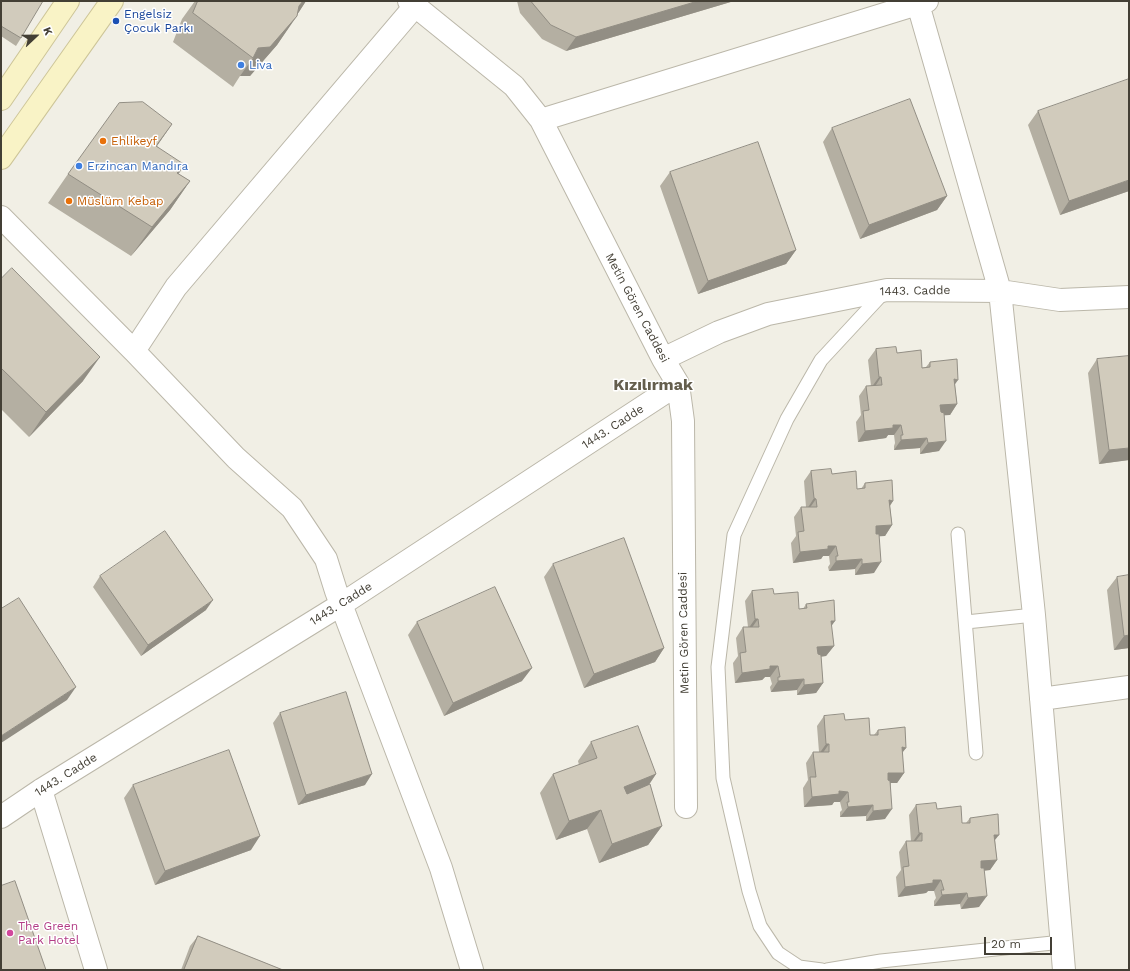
<!DOCTYPE html>
<html>
<head>
<meta charset="utf-8">
<style>
  body { margin:0 }
  #map { position:relative; width:1130px; height:971px; overflow:hidden; background:#f1efe5; font-family:"Work Sans",sans-serif }
  canvas { display:block }
  .frame { position:absolute; inset:0; border:2px solid #433f35; pointer-events:none }
  .north { position:absolute; left:16px; top:16px; width:40px; height:40px; -webkit-text-stroke:3px #fff; paint-order:stroke; rotate:68deg; font-size:11px; font-weight:700; line-height:16px; text-align:center; color:#433f35 }
  .north::after { content:''; display:block; margin:auto; width:14px; height:18px; background:#433f35; clip-path:polygon(50% 0,100% 100%,50% 72%,0 100%) }
  .scale { position:absolute; left:984px; top:937px; width:68px; height:18px; box-sizing:border-box; border:2px solid #433f35; border-top:0; padding-left:5px; font-size:12px; line-height:14px; white-space:nowrap; color:#433f35; -webkit-text-stroke:3px #fff; paint-order:stroke }
</style>
</head>
<body>
<div id="map">
<canvas width="1130" height="971"></canvas>
<div class="frame"></div>
<div class="north">K</div>
<div class="scale">20 m</div>
</div>
<script>
const context = document.querySelector('canvas').getContext('2d');
context.lineJoin = 'round';
function trace(path, color, width, dash) { context.strokeStyle = color; context.lineWidth = width; context.lineCap = dash ? 'butt' : 'round'; context.setLineDash(dash || []); context.stroke(path); }
function paint(path, color) { context.fillStyle = color; context.fill(path, 'evenodd'); }
function drawText(font, color, halo, rows, align = 'center') {
  context.font = font + ' "Work Sans",sans-serif'; context.lineWidth = 3; context.setLineDash([]); context.textBaseline = 'middle'; context.strokeStyle = halo; context.fillStyle = color; for (const [text, x, y, turn = 0] of rows) {
    context.save(); context.translate(x, y); context.rotate((+turn || 0) * Math.PI / 180); context.textAlign = isNaN(turn) ? turn : align; if (halo) context.strokeText(text, 0, 0); context.fillText(text, 0, 0); context.restore();
  }
}
const lane = new Path2D(`
  M 958,534 L 976,753
  M 966,622 L 1034,615
  M 822,970 L 799,967 L 778,953 L 760,926 L 749,891 L 723,778 L 718,667 L 734,535 L 787,419 L 821,360 L 885,291
  M 827,970 L 881,961 L 1062,942`);
const street = new Path2D(`
  M 409,1 L 514,86 L 541,120 L 663,359 L 678,384 L 683,421 L 686,807
  M 918,4 L 1000,291 L 1034,615 L 1064,970
  M 415,6 L 176,287 L 134,351 L 236,458 L 292,508 L 326,559 L 336,591 L 441,868 L 472,970
  M 541,120 L 927,1
  M 1,217 L 134,351
  M 663,359 L 719,332 L 768,314 L 887,290 L 1000,291 L 1060,300 L 1129,297
  M 1041,699 L 1129,687
  M 41,790 L 96,970
  M 1,817 L 41,790 L 342,604 L 678,384`);
const secondary = new Path2D(`
  M 1,99 L 68,1
  M 1,158 L 112,1`);
const wall = new Path2D(`
  M 1,1 L 21,38 L 16,46 L 1,36 Z
  M 195,1 L 306,1 L 298,13 L 277,45 L 250,76 L 240,76 L 233,87 L 173,42 L 182,19 Z
  M 517,1 L 734,1 L 566,51 L 542,39 L 520,13 Z
  M 1038,111 L 1129,191 L 1060,215 L 1028,125 Z
  M 172,124 L 157,146 L 179,174 L 190,181 L 170,210 L 131,256 L 48,203 L 68,174 Z
  M 832,128 L 947,196 L 937,210 L 860,239 L 823,142 Z
  M 670,172 L 796,250 L 786,264 L 698,294 L 660,186 Z
  M 1,279 L 83,381 L 29,437 L 1,409 Z
  M 876,349 L 897,353 L 922,368 L 926,367 L 930,362 L 955,385 L 957,404 L 950,415 L 944,415 L 939,451 L 920,454 L 920,448 L 894,450 L 894,446 L 895,443 L 894,435 L 888,435 L 886,438 L 858,442 L 856,422 L 861,415 L 859,396 L 866,386 L 871,386 L 868,360 Z
  M 1097,359 L 1129,460 L 1099,464 L 1088,373 Z
  M 811,471 L 832,474 L 857,489 L 861,489 L 865,483 L 893,501 L 890,506 L 892,525 L 885,536 L 879,536 L 874,573 L 855,575 L 855,569 L 829,571 L 828,567 L 830,564 L 829,556 L 823,556 L 821,559 L 793,563 L 791,543 L 796,536 L 794,517 L 801,507 L 806,507 L 804,481 Z
  M 553,564 L 664,648 L 655,662 L 584,688 L 544,577 Z
  M 100,576 L 206,610 L 141,656 L 93,587 Z
  M 1117,577 L 1129,648 L 1114,650 L 1107,590 Z
  M 752,591 L 774,594 L 799,609 L 803,609 L 806,604 L 831,626 L 834,646 L 826,656 L 821,657 L 823,683 L 816,693 L 797,695 L 797,690 L 771,692 L 770,687 L 772,684 L 770,677 L 765,677 L 762,680 L 735,683 L 733,663 L 738,656 L 736,638 L 743,627 L 748,627 L 745,601 Z
  M 417,622 L 522,681 L 444,716 L 408,635 Z
  M 280,713 L 365,785 L 298,805 L 273,723 Z
  M 824,716 L 845,720 L 870,735 L 874,735 L 878,730 L 906,748 L 902,753 L 904,773 L 897,783 L 891,783 L 885,819 L 866,821 L 866,816 L 840,817 L 840,812 L 842,810 L 840,802 L 834,802 L 832,805 L 804,807 L 803,788 L 808,780 L 806,763 L 813,752 L 819,752 L 817,726 Z
  M 591,742 L 656,774 L 649,785 L 662,826 L 648,845 L 599,863 L 587,829 L 556,840 L 540,793 L 553,774 L 579,765 L 578,761 Z
  M 133,785 L 251,850 L 155,885 L 124,798 Z
  M 916,805 L 937,809 L 962,823 L 966,823 L 970,818 L 995,840 L 997,860 L 990,870 L 984,871 L 979,907 L 961,909 L 960,904 L 934,906 L 934,901 L 936,898 L 934,891 L 928,891 L 926,893 L 898,897 L 896,877 L 901,870 L 899,852 L 906,841 L 911,841 L 909,815 Z
  M 198,936 L 283,970 L 181,970 L 190,946 Z`);
const shadedWall = new Path2D(`
  M 303,1 L 306,1 L 299,12 L 278,35 L 299,6 Z
  M 698,1 L 734,1 L 566,51 L 576,37 Z
  M 297,16 L 277,45 L 250,76 L 240,76 L 253,58 L 258,48 Z
  M 172,124 L 152,153 L 156,146 Z
  M 185,165 L 164,194 L 177,173 Z
  M 1129,180 L 1129,191 L 1060,215 L 1069,201 Z
  M 190,181 L 170,210 L 131,256 L 152,227 Z
  M 947,196 L 937,210 L 860,239 L 869,225 Z
  M 796,250 L 786,264 L 698,294 L 708,281 Z
  M 100,357 L 83,381 L 29,437 L 46,412 Z
  M 879,377 L 881,377 L 874,388 L 871,388 Z
  M 954,379 L 958,380 L 951,390 Z
  M 957,404 L 950,415 L 933,416 L 940,405 Z
  M 893,425 L 901,425 L 894,435 L 888,435 L 886,438 L 858,442 L 865,431 Z
  M 927,438 L 920,448 L 894,450 L 901,440 Z
  M 946,441 L 939,451 L 920,454 L 928,443 Z
  M 1129,448 L 1129,460 L 1099,464 L 1109,450 Z
  M 814,498 L 816,499 L 809,509 L 807,509 Z
  M 889,500 L 893,501 L 886,511 Z
  M 892,525 L 885,536 L 868,537 L 876,526 Z
  M 828,546 L 836,546 L 829,556 L 823,556 L 821,559 L 793,563 L 800,552 Z
  M 862,559 L 855,569 L 829,571 L 836,561 Z
  M 881,562 L 874,573 L 855,575 L 862,564 Z
  M 213,600 L 206,610 L 141,656 L 148,645 Z
  M 755,619 L 758,619 L 751,629 L 748,629 Z
  M 831,621 L 835,621 L 828,631 Z
  M 1129,635 L 1129,648 L 1114,650 L 1124,636 Z
  M 834,646 L 826,656 L 810,657 L 817,647 Z
  M 664,648 L 655,662 L 584,688 L 594,674 Z
  M 770,666 L 778,666 L 770,677 L 765,677 L 762,680 L 735,683 L 742,673 Z
  M 532,668 L 522,681 L 444,716 L 453,703 Z
  M 804,679 L 797,690 L 771,692 L 778,681 Z
  M 823,683 L 816,693 L 797,695 L 804,685 Z
  M 76,687 L 67,700 L 1,743 L 1,736 Z
  M 826,744 L 829,744 L 822,754 L 819,754 Z
  M 902,747 L 906,748 L 898,758 Z
  M 888,773 L 904,773 L 897,783 L 880,783 Z
  M 372,774 L 365,785 L 298,805 L 306,795 Z
  M 656,774 L 643,793 L 611,806 L 624,787 Z
  M 839,791 L 848,792 L 840,802 L 834,802 L 832,805 L 804,807 L 812,797 Z
  M 873,805 L 866,816 L 840,817 L 848,807 Z
  M 892,809 L 885,819 L 866,821 L 873,811 Z
  M 601,810 L 587,829 L 556,840 L 569,821 Z
  M 662,826 L 648,845 L 599,863 L 612,844 Z
  M 919,833 L 922,833 L 914,843 L 912,843 Z
  M 994,835 L 999,835 L 991,845 Z
  M 260,836 L 251,850 L 155,885 L 165,871 Z
  M 997,860 L 990,870 L 974,871 L 981,861 Z
  M 933,880 L 941,880 L 934,891 L 928,891 L 926,893 L 898,897 L 905,887 Z
  M 967,893 L 960,904 L 934,906 L 942,895 Z
  M 987,896 L 979,907 L 961,909 L 968,898 Z`);
const building = new Path2D(`
  M 1,1 L 43,1 L 21,38 L 1,26 Z
  M 198,1 L 303,1 L 299,6 L 297,16 L 270,47 L 258,48 L 253,58 L 193,13 Z
  M 531,1 L 698,1 L 576,37 L 551,25 Z
  M 1129,79 L 1129,180 L 1069,201 L 1038,111 Z
  M 910,99 L 947,196 L 869,225 L 832,128 Z
  M 143,102 L 172,124 L 156,146 L 185,165 L 177,173 L 190,181 L 152,227 L 68,174 L 119,103 Z
  M 758,142 L 796,250 L 708,281 L 670,172 Z
  M 12,268 L 100,357 L 46,412 L 1,368 L 1,279 Z
  M 896,347 L 897,353 L 921,350 L 922,368 L 930,367 L 930,362 L 957,359 L 958,380 L 954,379 L 957,404 L 940,405 L 941,412 L 944,413 L 946,441 L 928,443 L 927,438 L 901,440 L 901,435 L 903,435 L 901,425 L 893,425 L 893,428 L 865,431 L 863,411 L 869,410 L 866,386 L 882,385 L 881,377 L 879,377 L 876,349 Z
  M 1129,356 L 1129,448 L 1109,450 L 1097,359 Z
  M 831,469 L 832,474 L 856,471 L 857,489 L 865,488 L 865,483 L 892,480 L 893,501 L 889,500 L 892,525 L 876,526 L 876,534 L 879,534 L 881,562 L 862,564 L 862,559 L 836,561 L 836,556 L 838,556 L 836,546 L 828,546 L 828,549 L 800,552 L 798,532 L 804,531 L 801,507 L 817,507 L 816,499 L 814,498 L 811,471 Z
  M 165,531 L 213,600 L 148,645 L 100,576 Z
  M 624,538 L 664,648 L 594,674 L 553,564 Z
  M 1129,575 L 1129,635 L 1124,636 L 1117,577 Z
  M 495,587 L 532,668 L 453,703 L 417,622 Z
  M 773,589 L 774,594 L 798,592 L 799,609 L 807,608 L 806,604 L 834,600 L 835,621 L 831,621 L 834,646 L 817,647 L 818,654 L 821,655 L 823,683 L 804,685 L 804,679 L 778,681 L 778,677 L 780,677 L 778,666 L 770,666 L 770,669 L 742,673 L 740,653 L 746,652 L 743,627 L 759,627 L 758,619 L 755,619 L 752,591 Z
  M 19,598 L 76,687 L 1,736 L 1,609 Z
  M 346,692 L 372,774 L 306,795 L 280,713 Z
  M 844,714 L 845,720 L 869,718 L 870,735 L 878,735 L 878,730 L 905,727 L 906,748 L 902,747 L 904,773 L 888,773 L 888,780 L 890,781 L 892,809 L 873,811 L 873,805 L 848,807 L 847,802 L 849,802 L 848,792 L 839,791 L 839,794 L 812,797 L 810,777 L 816,777 L 813,752 L 829,752 L 829,744 L 826,744 L 824,716 Z
  M 638,726 L 656,774 L 624,787 L 627,794 L 650,784 L 662,826 L 612,844 L 601,810 L 569,821 L 553,774 L 597,758 L 591,742 Z
  M 229,750 L 260,836 L 165,871 L 133,785 Z
  M 936,803 L 937,809 L 961,806 L 962,823 L 970,823 L 970,818 L 998,814 L 999,835 L 994,835 L 997,860 L 981,861 L 981,868 L 984,868 L 987,896 L 968,898 L 967,893 L 942,895 L 941,890 L 944,890 L 941,880 L 933,880 L 933,883 L 905,887 L 903,867 L 909,866 L 906,841 L 922,841 L 922,833 L 919,833 L 916,805 Z
  M 15,881 L 46,970 L 1,970 L 1,886 Z
  M 198,936 L 283,970 L 184,970 Z`);
const markers = [
  [116,21,4,"#1a4fb4"],
  [241,65,4,"#3f7fe0"],
  [103,141,4,"#e8710a"],
  [79,166,4,"#3f7fe0"],
  [69,201,4,"#e8710a"],
  [10,933,4,"#d1479c"]
];
const transitNames = [
  ["Engelsiz",124,14],
  ["Çocuk Parkı",124,28]
];
const shopNames = [
  ["Liva",249,65],
  ["Erzincan Mandıra",87,166]
];
const foodNames = [
  ["Ehlikeyf",111,141],
  ["Müslüm Kebap",77,201]
];
const streetNames = [
  ["1443. Cadde",915,291,-1],
  ["Metin Gören Caddesi",637,308,62],
  ["1443. Cadde",613,427,-33],
  ["1443. Cadde",341,604,-32],
  ["Metin Gören Caddesi",684,633,-91],
  ["1443. Cadde",66,775,-32]
];
const hotelNames = [
  ["The Green",18,926],
  ["Park Hotel",18,940]
];
const districtNames = [
  ["Kızılırmak",653,385]
];
trace(lane, '#bbb7a9', 15);
trace(street, '#bbb7a9', 24);
trace(secondary, '#cdc598', 24);
trace(lane, '#fff', 13);
trace(street, '#fff', 22);
trace(secondary, '#f9f3c6', 22);
paint(wall, '#b4afa2');
paint(shadedWall, '#928e84');
paint(building, '#d1cbbc');
trace(building, '#928e84', 1);
for (const [x, y, r, color] of markers) { const dot = new Path2D(); dot.arc(x, y, r, 0, 2 * Math.PI); context.fillStyle = color; context.fill(dot); trace(dot, '#fff', 1.5); }
drawText('12px', '#164399', '#fff', transitNames, 'left');
drawText('12px', '#366cbe', '#fff', shopNames, 'left');
drawText('12px', '#c56008', '#fff', foodNames, 'left');
drawText('12px', '#433f35', '#fff', streetNames);
drawText('12px', '#b23c85', '#fff', hotelNames, 'left');
drawText('bold 16px', '#645e4d', '#fff', districtNames);
</script>
</body>
</html>
